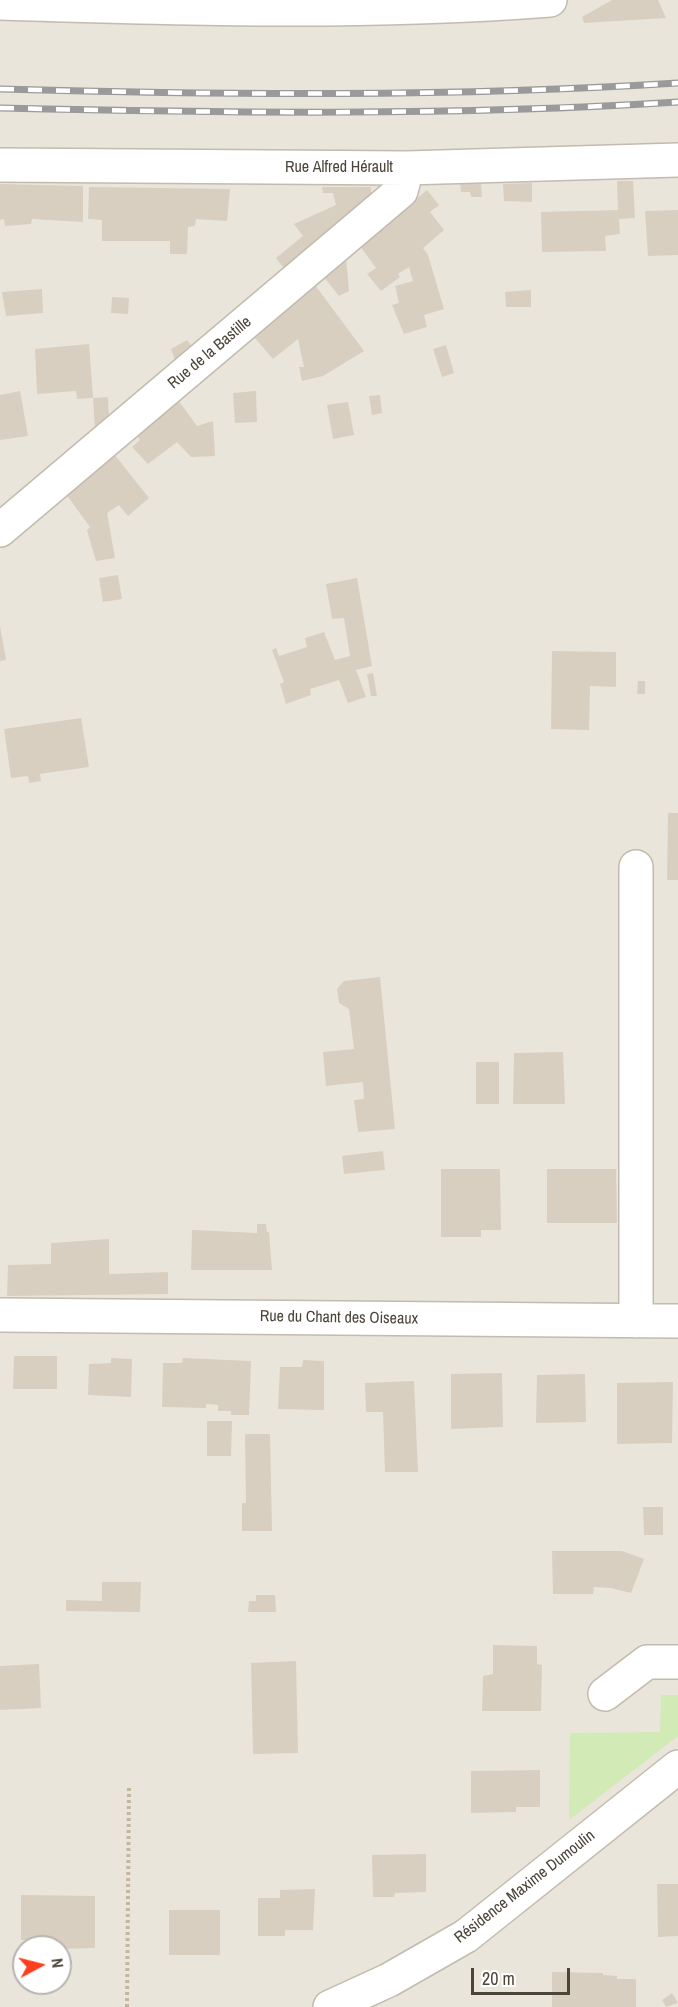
<!DOCTYPE html>
<html>
<head>
<meta charset="utf-8">
<style>
  body { margin:0 }
  #map { position:relative; width:678px; height:2007px; overflow:hidden; background:#f6f3ec; font-family:"Archivo Narrow",sans-serif }
  canvas { display:block }
  .north { position:absolute; left:12px; top:1935px; width:60px; height:60px; box-sizing:border-box; background:#fff; border:2px solid #b7b4b0; border-radius:50%; rotate:83deg; font-size:16px; font-weight:700; line-height:24px; text-align:center; color:#4b4439 }
  .north::after { content:''; display:block; margin:auto; width:21px; height:27px; background:#fc3f1d; clip-path:polygon(50% 0,100% 100%,50% 72%,0 100%) }
  .scale { position:absolute; left:471px; top:1968px; width:99px; height:27px; box-sizing:border-box; border:3px solid #4b4439; border-top:0; padding-left:8px; font-size:18px; line-height:21px; white-space:nowrap; color:#4b4439; -webkit-text-stroke:4px #fff; paint-order:stroke }
</style>
</head>
<body>
<div id="map">
<canvas width="678" height="2007"></canvas>
<div class="north">N</div>
<div class="scale">20 m</div>
</div>
<script>
const context = document.querySelector('canvas').getContext('2d');
context.lineJoin = 'round';
function paint(path, color) { context.fillStyle = color; context.fill(path, 'evenodd'); }
function trace(path, color, width, dash) { context.strokeStyle = color; context.lineWidth = width; context.lineCap = dash ? 'butt' : 'round'; context.setLineDash(dash || []); context.stroke(path); }
function drawText(font, color, halo, rows, align = 'center') {
  context.font = font + ' "Archivo Narrow",sans-serif'; context.lineWidth = 4.5; context.setLineDash([]); context.textBaseline = 'middle'; context.strokeStyle = halo; context.fillStyle = color; for (const [text, x, y, turn = 0] of rows) {
    context.save(); context.translate(x, y); context.rotate((+turn || 0) * Math.PI / 180); context.textAlign = isNaN(turn) ? turn : align; if (halo) context.strokeText(text, 0, 0); context.fillText(text, 0, 0); context.restore();
  }
}
const residential = new Path2D(`
  M 0,0 L 678,0 L 678,2007 L 0,2007 ZM 24,1947 L 60,1947 L 60,1983 L 24,1983 Z`);
const green = new Path2D(`
  M 661,1695 L 678,1695 L 678,1736 L 569,1820 L 570,1733 L 660,1732 Z`);
const building = new Path2D(`
  M 612,0 L 658,0 L 666,18 L 584,23 L 582,17 Z
  M 617,181 L 633,181 L 635,218 L 619,219 L 620,234 L 605,236 L 606,251 L 542,252 L 541,212 L 618,210 Z
  M 532,183 L 532,202 L 504,201 L 503,184 Z
  M 0,184 L 83,186 L 83,222 L 32,219 L 31,224 L 5,226 L 4,219 L 0,220 Z
  M 460,184 L 481,184 L 482,197 L 471,197 L 470,192 L 461,192 Z
  M 89,187 L 230,189 L 227,221 L 196,219 L 195,226 L 188,227 L 187,254 L 170,254 L 170,241 L 102,241 L 102,220 L 88,219 Z
  M 322,187 L 371,187 L 371,199 L 286,271 L 276,258 L 303,236 L 294,224 L 336,205 L 333,193 L 323,193 Z
  M 427,190 L 439,205 L 430,212 L 444,230 L 423,248 L 428,255 L 444,309 L 424,315 L 427,327 L 404,334 L 392,305 L 399,303 L 395,286 L 413,281 L 409,267 L 398,274 L 400,277 L 381,291 L 367,274 L 376,268 L 360,246 Z
  M 678,210 L 678,255 L 648,256 L 645,211 Z
  M 346,258 L 349,291 L 339,296 L 324,277 Z
  M 315,285 L 364,351 L 323,376 L 302,381 L 299,367 L 304,367 L 298,339 L 273,359 L 254,337 Z
  M 42,289 L 43,313 L 6,316 L 2,292 Z
  M 531,290 L 531,307 L 506,307 L 505,292 Z
  M 112,297 L 129,298 L 128,314 L 111,313 Z
  M 187,340 L 193,348 L 176,363 L 171,349 Z
  M 89,344 L 93,398 L 108,397 L 109,419 L 95,431 L 93,398 L 77,399 L 76,391 L 37,394 L 35,349 Z
  M 446,345 L 454,373 L 442,377 L 433,349 Z
  M 20,391 L 28,436 L 0,440 L 0,395 Z
  M 256,391 L 257,422 L 235,423 L 233,393 Z
  M 380,395 L 382,413 L 372,415 L 369,396 Z
  M 178,400 L 197,426 L 213,421 L 215,456 L 191,457 L 177,442 L 148,464 L 132,447 L 140,440 L 137,435 Z
  M 348,402 L 354,435 L 333,439 L 327,405 Z
  M 114,454 L 149,498 L 128,516 L 119,505 L 107,513 L 115,558 L 96,561 L 87,530 L 90,527 L 66,494 Z
  M 118,575 L 122,599 L 103,602 L 99,578 Z
  M 357,578 L 372,666 L 356,670 L 366,697 L 348,703 L 339,680 L 310,689 L 311,695 L 286,704 L 280,684 L 284,682 L 272,650 L 276,648 L 279,656 L 307,647 L 305,638 L 324,632 L 335,660 L 350,656 L 344,618 L 332,619 L 326,584 Z
  M 0,626 L 6,660 L 0,661 Z
  M 552,651 L 616,652 L 616,687 L 590,686 L 589,730 L 551,729 Z
  M 373,673 L 377,696 L 371,696 L 367,674 Z
  M 638,681 L 645,681 L 645,694 L 637,694 Z
  M 81,718 L 89,767 L 40,774 L 41,781 L 29,783 L 28,776 L 11,778 L 4,729 Z
  M 668,813 L 678,813 L 678,880 L 667,880 Z
  M 380,977 L 395,1129 L 358,1132 L 354,1100 L 364,1099 L 363,1082 L 326,1086 L 323,1052 L 354,1049 L 349,1009 L 339,1003 L 337,989 L 344,981 Z
  M 563,1052 L 565,1104 L 513,1104 L 514,1053 Z
  M 476,1062 L 499,1062 L 499,1104 L 476,1104 Z
  M 383,1151 L 385,1170 L 344,1174 L 342,1156 Z
  M 441,1169 L 500,1169 L 501,1230 L 481,1230 L 481,1237 L 441,1237 Z
  M 547,1169 L 616,1169 L 617,1223 L 547,1223 Z
  M 257,1224 L 266,1224 L 267,1232 L 269,1232 L 272,1270 L 191,1270 L 192,1230 L 257,1233 Z
  M 109,1239 L 109,1274 L 168,1272 L 168,1294 L 7,1296 L 8,1265 L 51,1264 L 51,1243 Z
  M 14,1356 L 57,1356 L 57,1389 L 13,1389 Z
  M 111,1358 L 132,1359 L 131,1397 L 88,1395 L 89,1364 L 111,1363 Z
  M 183,1358 L 251,1361 L 249,1415 L 231,1415 L 231,1411 L 218,1411 L 218,1405 L 206,1404 L 206,1408 L 162,1407 L 163,1363 L 182,1363 Z
  M 303,1360 L 324,1361 L 324,1410 L 278,1409 L 280,1367 L 302,1367 Z
  M 502,1373 L 503,1427 L 451,1429 L 451,1374 Z
  M 585,1374 L 586,1422 L 536,1423 L 537,1375 Z
  M 414,1381 L 418,1472 L 385,1472 L 383,1412 L 366,1412 L 365,1383 Z
  M 673,1382 L 672,1443 L 617,1444 L 617,1383 Z
  M 207,1421 L 232,1421 L 231,1456 L 207,1456 Z
  M 245,1434 L 270,1434 L 272,1531 L 242,1531 L 242,1503 L 246,1503 Z
  M 643,1507 L 663,1507 L 663,1535 L 644,1535 Z
  M 552,1551 L 622,1551 L 644,1559 L 631,1593 L 611,1588 L 594,1587 L 593,1594 L 553,1594 Z
  M 102,1582 L 141,1582 L 140,1612 L 66,1611 L 66,1600 L 102,1601 Z
  M 256,1595 L 275,1595 L 276,1612 L 248,1612 L 249,1601 L 256,1601 Z
  M 493,1645 L 537,1646 L 537,1664 L 542,1665 L 541,1711 L 482,1711 L 483,1676 L 493,1674 Z
  M 296,1661 L 298,1753 L 253,1754 L 251,1663 Z
  M 39,1664 L 41,1708 L 0,1710 L 0,1666 Z
  M 540,1770 L 540,1807 L 516,1807 L 516,1812 L 471,1813 L 471,1771 Z
  M 426,1854 L 426,1892 L 395,1893 L 394,1897 L 373,1897 L 372,1855 Z
  M 657,1884 L 678,1884 L 678,1936 L 658,1937 Z
  M 315,1889 L 313,1930 L 285,1930 L 285,1936 L 258,1936 L 258,1898 L 280,1898 L 280,1890 Z
  M 21,1895 L 95,1896 L 95,1948 L 61,1949 L 60,1940 L 21,1940 Z
  M 169,1910 L 220,1910 L 220,1955 L 169,1955 Z
  M 552,1972 L 603,1973 L 603,1975 L 617,1976 L 617,1979 L 636,1979 L 636,2007 L 552,2007 Z
  M 672,1993 L 678,2003 L 666,2007 L 662,2000 Z`);
const path = new Path2D(`
  M 127,2007 L 129,1787`);
const minor = new Path2D(`
  M 0,3 C 183,9 367,14 550,0
  M 0,165 L 407,168 L 678,160
  M 0,530 L 401,191 L 407,168
  M 0,1315 L 678,1321
  M 636,1321 L 636,867
  M 605,1694 L 647,1662 L 678,1662
  M 330,2007 L 389,1980 L 466,1936 L 678,1767`);
const rail = new Path2D(`
  M 0,89 C 226,95 452,97 678,83
  M 0,108 C 226,113 452,116 678,102`);
const streetNames = [
  ["Rue Alfred Hérault",339,168],
  ["Rue de la Bastille",210,353,-40],
  ["Rue du Chant des Oiseaux",339,1318,1],
  ["Résidence Maxime Dumoulin",525,1887,-38]
];
paint(residential, '#eae5da');
paint(green, '#d2eab5');
paint(building, '#d8cfc1');
trace(minor, '#c2bbae', 36);
trace(path, '#c4b79f', 4, [3, 3]);
trace(minor, '#fff', 33);
trace(rail, '#9a9a9a', 7);
trace(rail, '#fff', 4.5, [14]);
drawText('16px', '#4b4439', '#fff', streetNames);
</script>
</body>
</html>
